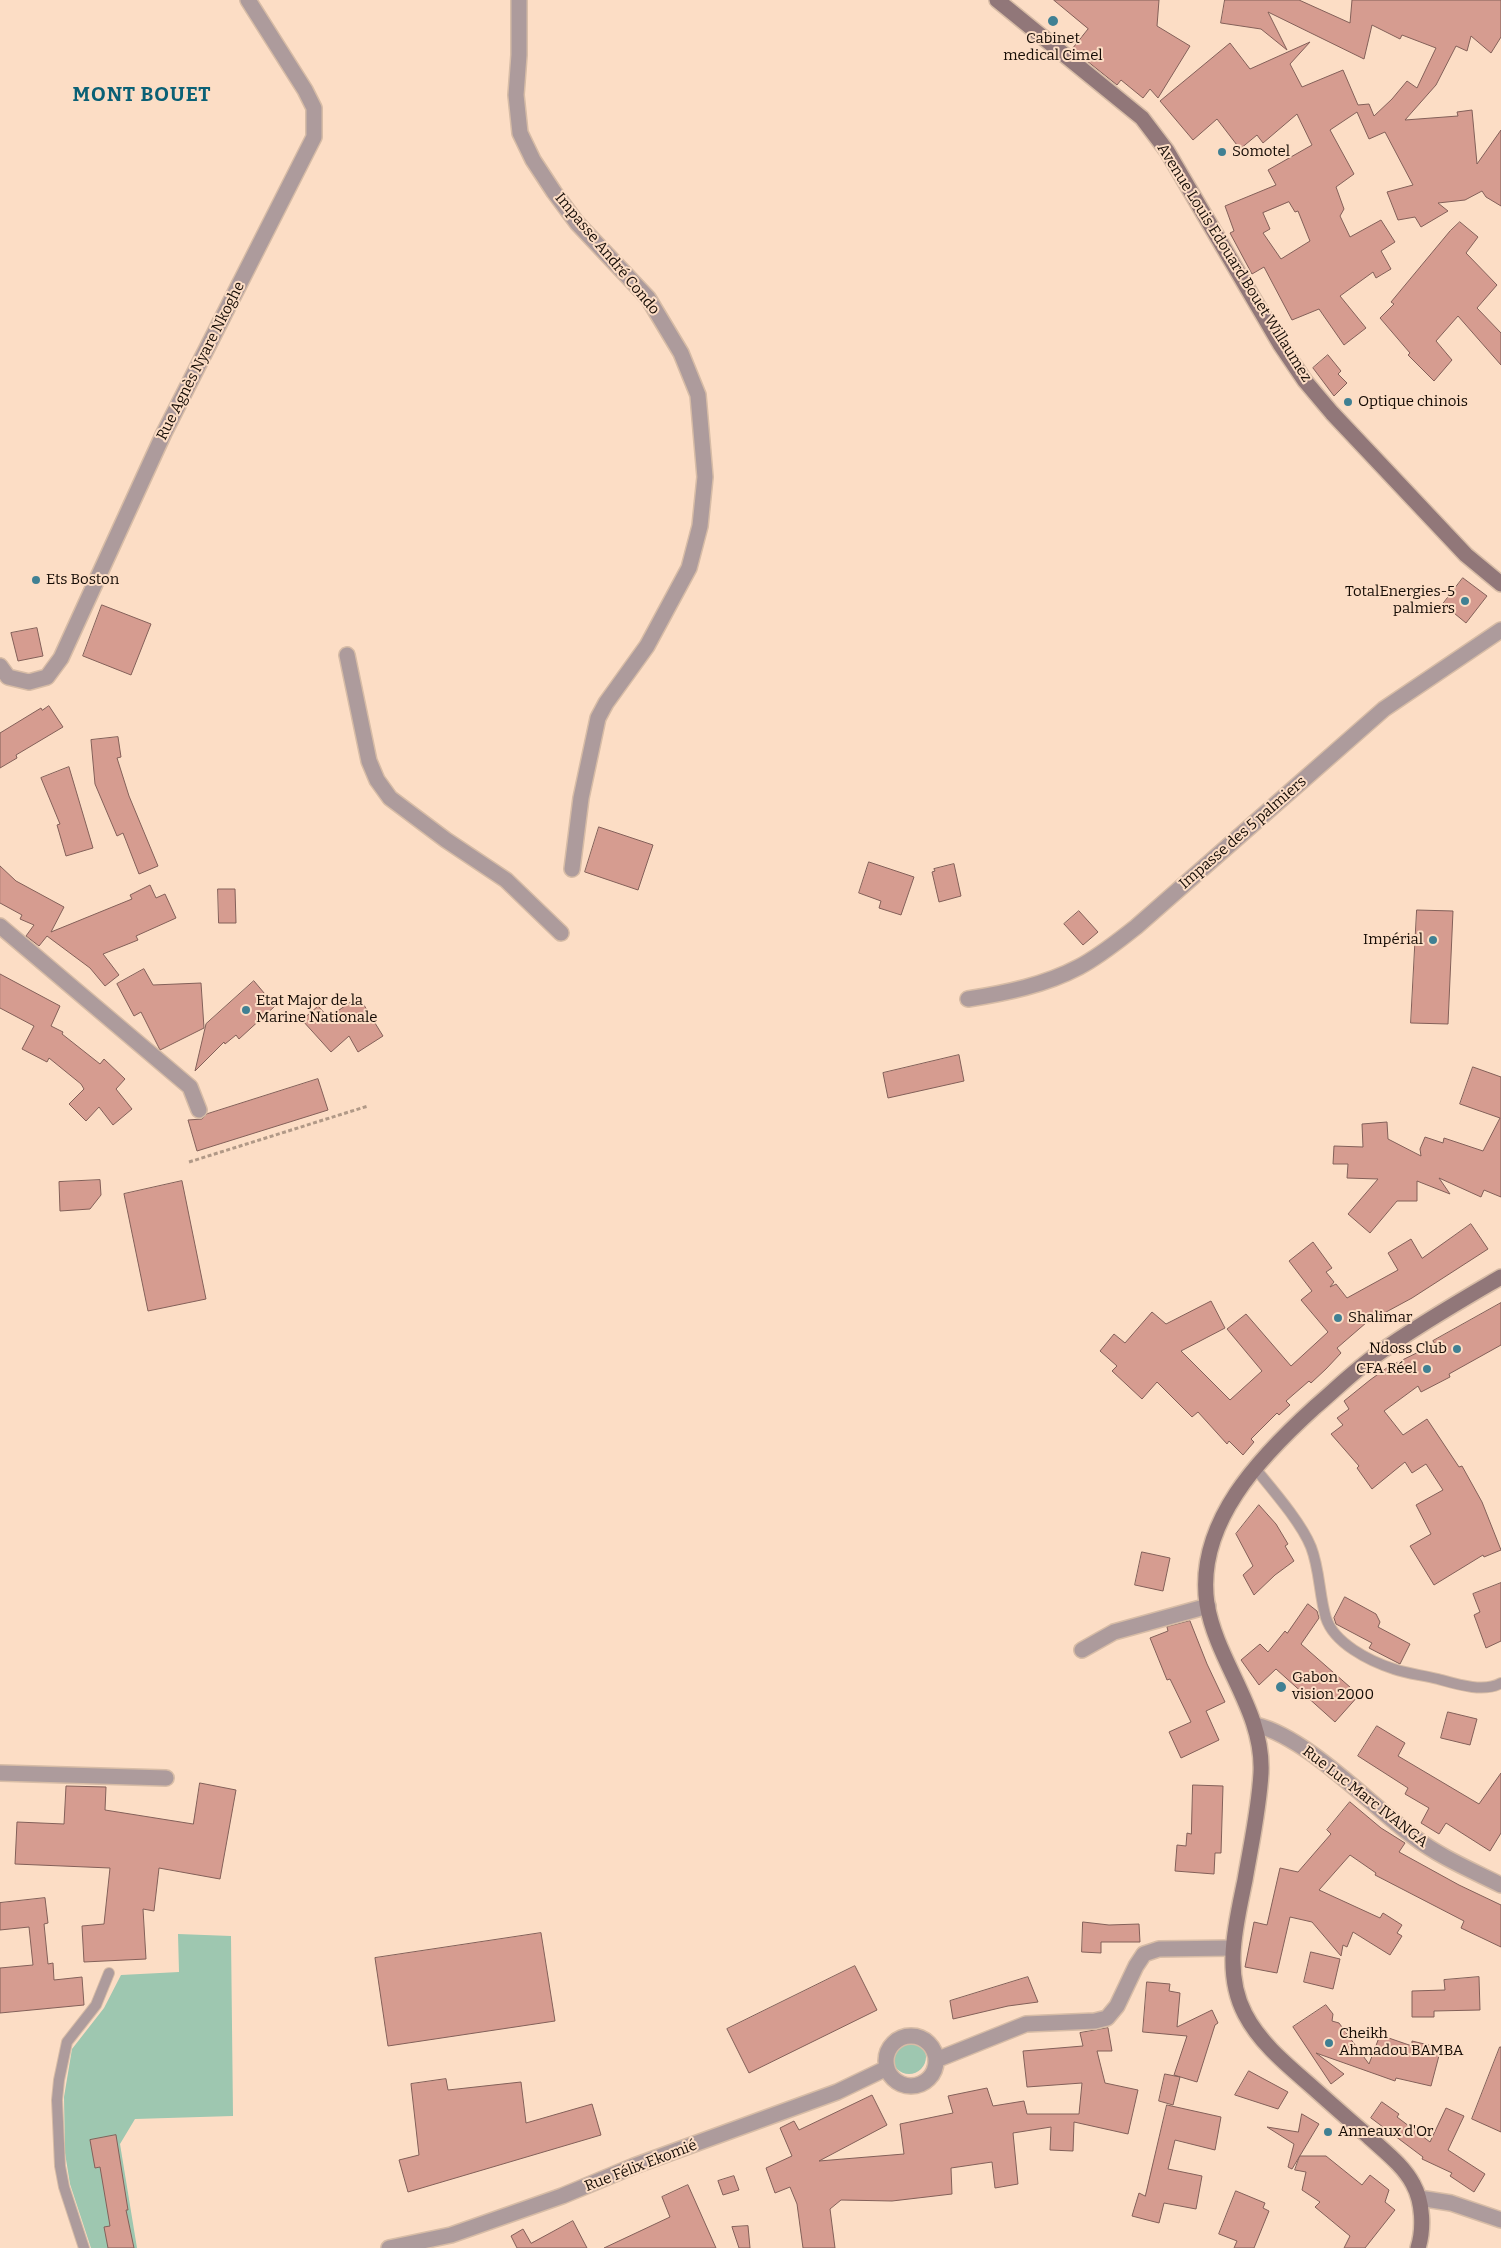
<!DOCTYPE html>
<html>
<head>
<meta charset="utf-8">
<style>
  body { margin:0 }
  canvas { display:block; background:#fcddc5 }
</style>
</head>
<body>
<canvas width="1501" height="2248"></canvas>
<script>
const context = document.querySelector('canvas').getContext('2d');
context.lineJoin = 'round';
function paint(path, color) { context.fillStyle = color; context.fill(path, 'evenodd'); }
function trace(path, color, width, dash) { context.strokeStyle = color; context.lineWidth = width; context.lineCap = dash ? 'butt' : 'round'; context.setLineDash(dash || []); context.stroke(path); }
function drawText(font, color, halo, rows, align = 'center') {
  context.font = font + ' Bitter,serif'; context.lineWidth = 4; context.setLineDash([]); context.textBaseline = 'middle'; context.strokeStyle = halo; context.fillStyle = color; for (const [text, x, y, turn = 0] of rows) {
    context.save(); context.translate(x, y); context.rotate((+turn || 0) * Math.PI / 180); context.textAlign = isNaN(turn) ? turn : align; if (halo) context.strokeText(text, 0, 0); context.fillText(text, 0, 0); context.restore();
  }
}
const green = new Path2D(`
  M 178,1934 L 231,1936 L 233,2116 L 135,2119 L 120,2144 L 137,2248 L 91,2248 L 70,2184 L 65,2153 L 64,2097 L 72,2049 L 104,2008 L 121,1975 L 179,1972 Z
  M892 2057a17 17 0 1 1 34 0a17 17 0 1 1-34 0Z`);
const building = new Path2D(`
  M 1054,0 L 1159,0 L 1157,26 L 1190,46 L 1158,98 L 1150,89 L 1143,98 L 1121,80 L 1117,85 L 1072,49 L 1088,29 Z
  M 1225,0 L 1299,0 L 1350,23 L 1352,0 L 1501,0 L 1501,37 L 1491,53 L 1471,36 L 1467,51 L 1456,46 L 1436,85 L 1405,120 L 1458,116 L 1457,112 L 1472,110 L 1477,164 L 1501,130 L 1501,206 L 1486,197 L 1482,191 L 1465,200 L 1438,203 L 1448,211 L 1421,227 L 1415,217 L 1398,220 L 1387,192 L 1413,185 L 1385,132 L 1369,139 L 1357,112 L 1330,130 L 1354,174 L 1336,187 L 1344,209 L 1340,216 L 1350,237 L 1381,220 L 1395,242 L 1381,251 L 1391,269 L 1376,278 L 1373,272 L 1340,296 L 1366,328 L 1344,345 L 1319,309 L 1292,320 L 1264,267 L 1252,274 L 1230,233 L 1234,231 L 1225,206 L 1276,185 L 1268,170 L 1312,145 L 1297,114 L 1263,143 L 1257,135 L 1240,149 L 1217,119 L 1193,140 L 1160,101 L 1230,43 L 1250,69 L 1310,42 L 1290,64 L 1302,87 L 1343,70 L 1358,105 L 1369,104 L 1374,116 L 1392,99 L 1407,81 L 1417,88 L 1436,48 L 1402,35 L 1400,39 L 1372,25 L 1364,59 L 1268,12 L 1287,50 L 1261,29 L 1221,23 ZM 1289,202 L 1295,212 L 1298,211 L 1310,241 L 1281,259 L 1263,233 L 1270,229 L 1263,213 Z
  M 1460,222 L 1478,237 L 1466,253 L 1497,285 L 1477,308 L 1501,333 L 1501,365 L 1458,316 L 1436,341 L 1452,360 L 1434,381 L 1408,355 L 1410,353 L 1380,318 L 1394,304 L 1391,302 L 1450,231 Z
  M 1328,355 L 1341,371 L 1338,374 L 1347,383 L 1334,396 L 1313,368 Z
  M 1463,578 L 1487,596 L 1466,623 L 1443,604 Z
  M 102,605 L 151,624 L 131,675 L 83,656 Z
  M 37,628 L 43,656 L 18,661 L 11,633 Z
  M 49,706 L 63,727 L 16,755 L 17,758 L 0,768 L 0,733 L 41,708 L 42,710 Z
  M 118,737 L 121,757 L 117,758 L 129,796 L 158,866 L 139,874 L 123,833 L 117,836 L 95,784 L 91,740 Z
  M 69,767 L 93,848 L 66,856 L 57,825 L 60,824 L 41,778 Z
  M 599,827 L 653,845 L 638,890 L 585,872 Z
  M 869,862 L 914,877 L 901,915 L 879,908 L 881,901 L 859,893 Z
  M 954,864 L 961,896 L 939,902 L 932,872 L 935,871 L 934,869 Z
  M 0,866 L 16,881 L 64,907 L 51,932 L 132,899 L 130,895 L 150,885 L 156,898 L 165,894 L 176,918 L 136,936 L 138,940 L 103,954 L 119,975 L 105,986 L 90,968 L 47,936 L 39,946 L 26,936 L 34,925 L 20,919 L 22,915 L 0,903 Z
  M 218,889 L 235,889 L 236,923 L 219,923 Z
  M 1417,910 L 1453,911 L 1448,1024 L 1411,1023 Z
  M 1079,911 L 1098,932 L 1083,945 L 1064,924 Z
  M 144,969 L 153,985 L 201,983 L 204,1028 L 160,1050 L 141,1012 L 134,1016 L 117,984 Z
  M 0,974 L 60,1006 L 51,1026 L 63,1032 L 62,1034 L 100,1064 L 104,1059 L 125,1079 L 116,1089 L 132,1109 L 113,1125 L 99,1107 L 86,1121 L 69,1104 L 84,1089 L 81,1084 L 49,1058 L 47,1062 L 22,1049 L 34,1026 L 0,1008 Z
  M 254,981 L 275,1006 L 239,1039 L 236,1035 L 225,1044 L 224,1042 L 195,1071 L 206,1024 Z
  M 359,997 L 383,1036 L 358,1052 L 349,1036 L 331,1052 L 302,1020 L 318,1006 L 328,1017 Z
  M 959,1055 L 964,1081 L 888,1098 L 883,1073 Z
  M 1473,1067 L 1501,1077 L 1501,1197 L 1484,1190 L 1481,1197 L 1439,1178 L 1450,1194 L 1417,1181 L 1417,1201 L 1397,1201 L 1370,1233 L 1348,1214 L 1378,1179 L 1347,1178 L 1348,1164 L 1333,1164 L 1334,1146 L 1363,1147 L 1362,1124 L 1387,1122 L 1388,1139 L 1421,1156 L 1420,1149 L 1425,1137 L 1443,1143 L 1444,1138 L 1483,1151 L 1500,1118 L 1460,1104 Z
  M 318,1079 L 328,1110 L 197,1151 L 188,1120 L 202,1119 L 207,1114 Z
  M 100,1180 L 101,1195 L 90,1209 L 60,1211 L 59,1182 Z
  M 182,1181 L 206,1299 L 148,1311 L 124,1194 Z
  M 1471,1224 L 1488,1249 L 1412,1298 L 1375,1318 L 1374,1316 L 1337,1348 L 1341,1353 L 1326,1369 L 1311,1383 L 1309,1381 L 1286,1401 L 1290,1405 L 1279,1415 L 1277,1413 L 1251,1439 L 1254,1442 L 1243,1455 L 1229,1441 L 1227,1444 L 1198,1412 L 1192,1417 L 1157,1382 L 1142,1399 L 1112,1371 L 1117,1366 L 1100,1351 L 1114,1334 L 1125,1343 L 1152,1312 L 1166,1324 L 1211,1301 L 1225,1328 L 1181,1351 L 1230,1400 L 1262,1371 L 1227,1329 L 1246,1314 L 1291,1366 L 1328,1332 L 1301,1300 L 1312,1291 L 1289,1261 L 1313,1242 L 1332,1268 L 1326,1272 L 1334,1282 L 1330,1287 L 1336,1284 L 1347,1298 L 1398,1270 L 1388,1253 L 1411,1239 L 1422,1258 Z
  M 1501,1303 L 1501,1345 L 1449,1374 L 1450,1377 L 1421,1392 L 1418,1386 L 1384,1411 L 1403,1435 L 1427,1419 L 1459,1467 L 1462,1466 L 1482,1502 L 1501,1550 L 1484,1557 L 1483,1555 L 1434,1585 L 1410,1546 L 1431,1534 L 1416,1505 L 1443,1490 L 1426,1464 L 1412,1473 L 1405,1462 L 1372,1489 L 1357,1468 L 1359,1466 L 1331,1434 L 1343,1425 L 1337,1418 L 1349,1409 L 1344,1401 L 1370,1380 L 1388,1367 L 1435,1344 L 1433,1341 Z
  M 1259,1505 L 1276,1524 L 1288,1544 L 1285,1546 L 1294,1561 L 1275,1575 L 1254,1595 L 1243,1575 L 1253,1566 L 1236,1534 Z
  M 1142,1552 L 1170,1558 L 1163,1591 L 1135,1585 Z
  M 1501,1583 L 1501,1641 L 1486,1648 L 1474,1615 L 1480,1612 L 1473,1594 Z
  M 1345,1597 L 1376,1614 L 1380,1622 L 1378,1627 L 1410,1644 L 1400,1664 L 1369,1648 L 1372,1643 L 1336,1624 L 1334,1618 Z
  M 1308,1604 L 1317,1611 L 1319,1618 L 1301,1644 L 1359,1695 L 1335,1722 L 1276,1669 L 1259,1685 L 1241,1660 L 1260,1644 L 1268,1652 L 1285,1631 L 1287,1633 Z
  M 1190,1621 L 1207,1664 L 1225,1702 L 1206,1711 L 1219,1740 L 1181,1758 L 1169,1732 L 1191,1722 L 1170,1679 L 1167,1680 L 1150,1638 L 1168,1631 L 1167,1627 Z
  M 1448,1712 L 1477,1719 L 1470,1745 L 1441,1738 Z
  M 1377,1726 L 1405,1743 L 1398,1756 L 1479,1804 L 1501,1773 L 1501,1833 L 1490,1851 L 1446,1823 L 1439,1834 L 1421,1823 L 1429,1808 L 1405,1794 L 1408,1788 L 1358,1756 Z
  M 200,1783 L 236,1790 L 220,1879 L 159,1868 L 154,1911 L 143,1909 L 146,1959 L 84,1962 L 82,1926 L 104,1924 L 110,1868 L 15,1864 L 17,1822 L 64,1824 L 66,1786 L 106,1787 L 105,1810 L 193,1824 Z
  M 1193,1785 L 1223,1786 L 1221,1853 L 1215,1853 L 1214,1874 L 1175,1871 L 1177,1845 L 1186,1846 L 1187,1833 L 1191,1834 Z
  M 1350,1802 L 1381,1828 L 1405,1843 L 1399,1852 L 1459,1885 L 1501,1905 L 1501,1947 L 1461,1928 L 1464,1921 L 1375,1875 L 1376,1873 L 1350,1855 L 1319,1890 L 1380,1918 L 1383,1913 L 1402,1925 L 1397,1933 L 1402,1936 L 1390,1955 L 1353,1932 L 1347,1947 L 1343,1945 L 1341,1956 L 1312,1922 L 1290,1917 L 1277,1973 L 1245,1967 L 1254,1922 L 1267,1925 L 1280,1868 L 1298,1872 L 1331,1834 L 1327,1830 Z
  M 45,1898 L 48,1923 L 44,1924 L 48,1964 L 53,1963 L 54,1980 L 82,1977 L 84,2005 L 0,2013 L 0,1968 L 33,1965 L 29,1927 L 0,1930 L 0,1903 Z
  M 1083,1922 L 1109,1925 L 1139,1924 L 1140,1942 L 1101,1942 L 1101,1953 L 1082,1952 Z
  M 541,1933 L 555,2021 L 388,2046 L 375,1958 Z
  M 1311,1952 L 1340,1959 L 1333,1989 L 1304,1982 Z
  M 855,1966 L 877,2010 L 749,2073 L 727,2029 Z
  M 1028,1977 L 1038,2002 L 1008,2006 L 953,2019 L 950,2001 Z
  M 1479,1977 L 1480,2010 L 1434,2011 L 1434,2017 L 1412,2017 L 1412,1991 L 1445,1990 L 1444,1980 Z
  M 1147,1982 L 1170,1984 L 1169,1991 L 1180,1993 L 1177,2027 L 1212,2010 L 1218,2023 L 1215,2025 L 1197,2082 L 1174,2075 L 1187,2036 L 1143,2032 Z
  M 1326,2005 L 1333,2014 L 1332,2021 L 1339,2023 L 1369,2064 L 1380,2035 L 1412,2046 L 1412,2041 L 1441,2048 L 1431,2086 L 1396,2078 L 1395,2081 L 1316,2053 L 1344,2074 L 1331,2084 L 1293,2027 Z
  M 1108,2028 L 1112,2051 L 1097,2051 L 1105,2083 L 1138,2090 L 1128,2134 L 1074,2122 L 1073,2151 L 1050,2150 L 1051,2127 L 1013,2133 L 1018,2184 L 995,2188 L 992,2162 L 951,2168 L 952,2194 L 892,2201 L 841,2200 L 830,2209 L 835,2248 L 803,2248 L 797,2204 L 790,2187 L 775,2193 L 766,2168 L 792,2156 L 780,2128 L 794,2121 L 799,2130 L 872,2095 L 887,2125 L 819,2161 L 904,2154 L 900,2124 L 953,2113 L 948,2096 L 987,2088 L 993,2106 L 1024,2101 L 1027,2114 L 1079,2114 L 1082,2083 L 1027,2087 L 1023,2051 L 1083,2046 L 1080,2033 Z
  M 1500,2047 L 1501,2047 L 1501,2132 L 1472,2119 Z
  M 1249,2071 L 1288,2092 L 1278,2109 L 1235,2095 Z
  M 1165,2074 L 1180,2077 L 1173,2105 L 1159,2101 Z
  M 446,2079 L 448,2090 L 521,2082 L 526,2123 L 592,2104 L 601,2135 L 408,2192 L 399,2160 L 419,2155 L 411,2084 Z
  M 1382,2102 L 1399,2114 L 1397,2117 L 1430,2142 L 1446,2108 L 1464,2116 L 1448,2150 L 1485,2174 L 1474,2192 L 1450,2176 L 1452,2173 L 1422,2159 L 1423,2157 L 1371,2118 Z
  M 1167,2105 L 1221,2117 L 1215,2150 L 1175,2140 L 1168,2169 L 1202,2176 L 1196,2209 L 1164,2203 L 1159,2223 L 1132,2216 L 1139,2193 L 1145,2196 Z
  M 1302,2114 L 1319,2124 L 1292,2169 L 1288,2167 L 1294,2144 L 1267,2127 L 1298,2132 Z
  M 116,2135 L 128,2210 L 126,2210 L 134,2248 L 108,2248 L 104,2227 L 110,2226 L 100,2167 L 95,2168 L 90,2140 Z
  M 1300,2156 L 1326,2156 L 1362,2185 L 1370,2175 L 1389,2190 L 1385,2202 L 1395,2210 L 1365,2248 L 1344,2248 L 1350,2236 L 1315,2207 L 1320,2202 L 1302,2190 L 1306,2172 L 1295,2170 Z
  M 734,2176 L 739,2190 L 723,2195 L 718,2181 Z
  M 688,2185 L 716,2248 L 604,2248 L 670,2217 L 662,2197 Z
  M 1236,2191 L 1265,2203 L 1263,2208 L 1269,2211 L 1254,2248 L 1234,2248 L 1237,2241 L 1219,2234 Z
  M 573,2221 L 587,2248 L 517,2248 L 511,2236 L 523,2229 L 531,2243 Z
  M 748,2226 L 750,2248 L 739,2248 L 732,2227 Z`);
const path = new Path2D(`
  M 189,1162 L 368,1106`);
const lane = new Path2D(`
  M 1254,1467 C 1271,1488 1301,1522 1311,1547 C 1320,1570 1319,1595 1326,1618 C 1334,1643 1369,1661 1394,1669 C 1408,1674 1423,1675 1438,1679 C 1456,1684 1484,1693 1501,1683
  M 84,2248 L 64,2187 L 60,2166 L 57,2100 L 59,2080 L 67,2042 L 96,2005 L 109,1973`);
const street = new Path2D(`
  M 519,0 L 519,55 L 516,95 L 520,133 L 533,160 L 554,192 L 577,223 L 648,298 L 681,353 L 698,395 L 705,477 L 700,526 L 689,568 L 647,646 L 606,703 L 598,718 L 581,798 L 572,869
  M 347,655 L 369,761 L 377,780 L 390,798 L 446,840 L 506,880 L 561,933
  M 0,666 L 8,677 L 29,682 L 47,677 L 61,658 L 164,433 L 314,137 L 314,108 L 305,90 L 248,0
  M 0,926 L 190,1087 L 199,1110
  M 968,999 C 1006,993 1045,985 1079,967 C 1100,956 1118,941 1136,927 L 1384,709 L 1501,630
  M 1082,1650 L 1114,1632 L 1208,1606
  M 1256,1725 C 1308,1738 1369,1804 1414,1837 C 1440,1857 1471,1870 1501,1885
  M 0,1773 L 166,1778
  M886 2061a25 25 0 1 1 50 0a25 25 0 1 1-50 0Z
  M 936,2060 L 1026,2024 L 1095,2021 L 1107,2018 L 1117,2006 L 1136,1966 L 1144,1954 L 1159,1949 L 1233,1948
  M 1419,2198 L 1451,2203 L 1501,2220
  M 389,2248 L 451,2235 L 562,2196 L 634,2166 L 837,2092 L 887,2068`);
const secondary = new Path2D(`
  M 997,0 L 1142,118 L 1167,151 L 1280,344 L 1305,381 L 1332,413 L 1466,555 L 1501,584
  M 1418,2248 C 1424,2229 1423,2202 1413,2184 C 1403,2165 1384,2151 1368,2136 C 1348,2119 1329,2102 1310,2085 C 1286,2064 1260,2043 1245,2014 C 1223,1972 1236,1924 1245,1880 C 1251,1845 1259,1809 1261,1773 C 1264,1711 1217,1663 1207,1604 C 1195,1523 1261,1456 1315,1407 C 1336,1389 1356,1369 1379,1353 C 1418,1325 1460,1301 1501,1277`);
const markers = [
  [1053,21,6,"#408093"],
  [1222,152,5,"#408093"],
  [1348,402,5,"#408093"],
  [36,580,5,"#408093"],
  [1465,601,5,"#408093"],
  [1433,940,5,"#408093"],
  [246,1010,5,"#408093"],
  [1338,1318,5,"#408093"],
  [1457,1349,5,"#408093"],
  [1427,1369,5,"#408093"],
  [1281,1687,6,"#408093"],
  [1329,2043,5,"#408093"],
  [1328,2132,5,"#408093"]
];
const poiNames = [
  ["Cabinet",1053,39,"center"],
  ["medical Cimel",1053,56,"center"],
  ["Somotel",1232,152],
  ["Optique chinois",1358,402],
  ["Ets Boston",46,580],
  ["TotalEnergies-5",1455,592,"right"],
  ["palmiers",1455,609,"right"],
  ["Impérial",1423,940,"right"],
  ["Etat Major de la",256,1001],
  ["Marine Nationale",256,1018],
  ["Shalimar",1348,1318],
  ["Ndoss Club",1447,1349,"right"],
  ["CFA Réel",1417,1369,"right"],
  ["Gabon",1292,1678],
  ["vision 2000",1292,1695],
  ["Cheikh",1339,2034],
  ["Ahmadou BAMBA",1339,2051],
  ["Anneaux d'Or",1338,2132]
];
const streetNames = [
  ["Impasse André Condo",607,254,50],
  ["Avenue Louis Edouard Bouet Willaumez",1234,263,58],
  ["Rue Agnès Nyare Nkoghe",201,361,-63],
  ["Impasse des 5 palmiers",1243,833,-41],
  ["Rue Luc Marc IVANGA",1365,1797,38],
  ["Rue Félix Ekomié",641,2166,-21]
];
const districtNames = [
  ["MONT BOUET",142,95]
];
paint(green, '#9ec7b0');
paint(building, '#d69c90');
trace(building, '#836059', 1);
trace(lane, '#d7bca6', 12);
trace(street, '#d7bca6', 18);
trace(secondary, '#d7bca6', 18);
trace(path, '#b19987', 3, [4, 2.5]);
trace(lane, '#ad9b9c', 10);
trace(street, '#ad9b9c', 15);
trace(secondary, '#917779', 15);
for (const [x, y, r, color] of markers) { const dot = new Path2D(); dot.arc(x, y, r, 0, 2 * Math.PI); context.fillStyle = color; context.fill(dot); trace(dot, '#fcddc5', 2); }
drawText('15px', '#160c05', '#fcddc5', poiNames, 'left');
drawText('15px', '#160c05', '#fcddc5', streetNames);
context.letterSpacing = '1px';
drawText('bold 20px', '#0a6075', '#fcddc5', districtNames);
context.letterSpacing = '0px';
</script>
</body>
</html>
